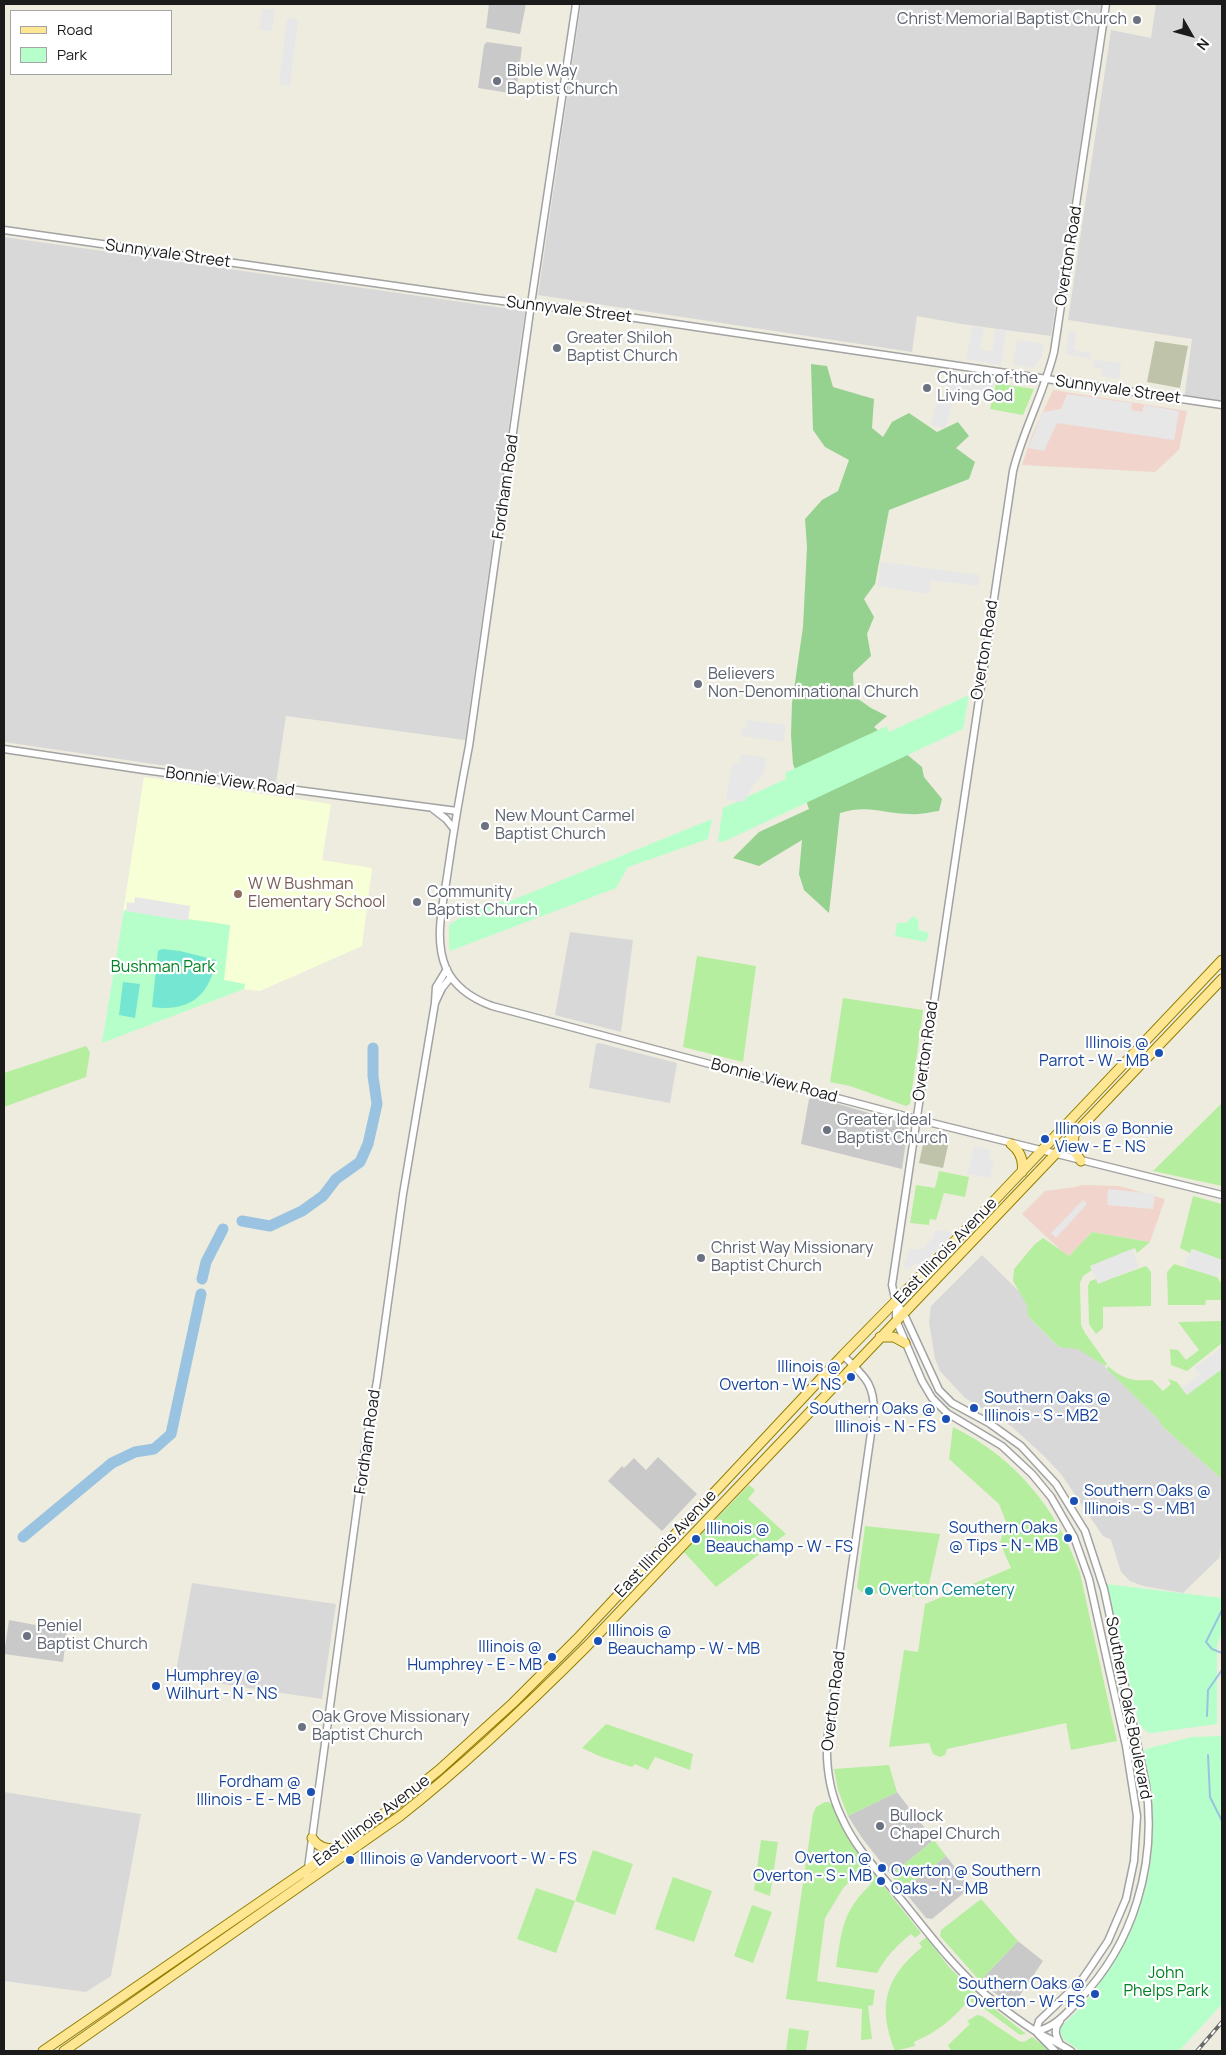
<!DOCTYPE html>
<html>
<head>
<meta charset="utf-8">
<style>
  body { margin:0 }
  #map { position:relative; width:1226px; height:2055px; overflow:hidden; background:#eeecdf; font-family:Manrope,sans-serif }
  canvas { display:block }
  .frame { position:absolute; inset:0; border:5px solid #1b1b1b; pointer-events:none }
  .legend { position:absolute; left:10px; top:10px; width:162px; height:65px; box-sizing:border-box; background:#fff; border:1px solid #a4a4a4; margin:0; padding:6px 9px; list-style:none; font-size:15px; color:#1b1b1b }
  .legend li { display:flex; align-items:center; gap:10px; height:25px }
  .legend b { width:25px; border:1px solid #a4a4a4 }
  .north { position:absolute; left:1166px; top:10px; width:50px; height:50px; -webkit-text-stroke:4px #fff; paint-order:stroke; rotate:128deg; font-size:14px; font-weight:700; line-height:20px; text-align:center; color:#1b1b1b }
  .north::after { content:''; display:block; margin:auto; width:18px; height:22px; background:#1b1b1b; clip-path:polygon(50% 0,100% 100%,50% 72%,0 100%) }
</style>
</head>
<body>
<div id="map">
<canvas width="1226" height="2055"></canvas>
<div class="frame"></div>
<ul class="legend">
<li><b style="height:6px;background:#ffe693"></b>Road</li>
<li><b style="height:14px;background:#b6ffca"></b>Park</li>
</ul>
<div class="north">N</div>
</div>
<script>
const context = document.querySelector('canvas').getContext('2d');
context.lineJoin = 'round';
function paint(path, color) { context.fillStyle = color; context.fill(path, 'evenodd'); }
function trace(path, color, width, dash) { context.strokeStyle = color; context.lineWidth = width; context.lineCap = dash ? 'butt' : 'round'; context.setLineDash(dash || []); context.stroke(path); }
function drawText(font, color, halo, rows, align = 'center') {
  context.font = font + ' Manrope,sans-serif'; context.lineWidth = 4.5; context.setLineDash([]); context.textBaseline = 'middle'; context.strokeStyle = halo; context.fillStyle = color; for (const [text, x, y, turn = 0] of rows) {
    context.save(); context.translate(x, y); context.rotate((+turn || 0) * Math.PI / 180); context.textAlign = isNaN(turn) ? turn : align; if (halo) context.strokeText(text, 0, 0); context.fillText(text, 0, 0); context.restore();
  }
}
const residential = new Path2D(`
  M 581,4 L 1102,4 L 1051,336 L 961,324 L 917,316 L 912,352 L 538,295 Z
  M 1156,4 L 1222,4 L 1222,403 L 1184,400 L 1192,339 L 1068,320 L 1111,30 L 1151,38 Z
  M 4,237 L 525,311 L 465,740 L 286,716 L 276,782 L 4,742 Z
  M 570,932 L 633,940 L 621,1032 L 555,1015 Z
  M 599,1043 L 677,1063 L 670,1103 L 589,1088 L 596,1044 Z
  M 982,1255 L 1036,1308 L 1028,1316 L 1060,1348 L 1073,1335 L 1158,1419 L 1163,1427 L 1222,1479 L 1222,1544 L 1219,1558 L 1183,1593 L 1143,1586 L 1130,1581 L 1121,1572 L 1111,1540 L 1103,1536 L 1061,1474 L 1045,1457 L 1011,1426 L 965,1398 L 940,1371 L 935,1359 L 929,1322 L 931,1306 Z
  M 192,1583 L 336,1604 L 322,1699 L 175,1677 Z
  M 4,1792 L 141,1814 L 111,1976 L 86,1992 L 4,1981 Z`);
const commercial = new Path2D(`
  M 1053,390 L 1187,411 L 1179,450 L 1155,472 L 1022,465 L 1032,435 Z
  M 1082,1185 L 1120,1186 L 1165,1199 L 1150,1242 L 1092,1232 L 1069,1256 L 1065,1254 L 1022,1214 L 1045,1191 L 1075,1187 Z`);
const education = new Path2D(`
  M 144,777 L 331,804 L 322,860 L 372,868 L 362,946 L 260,991 L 244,989 L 221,985 L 230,928 L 123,913 Z`);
const religious = new Path2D(`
  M 489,4 L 526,4 L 520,34 L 486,28 Z
  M 487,42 L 522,47 L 516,94 L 478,88 L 484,45 Z
  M 815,1097 L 906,1124 L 908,1128 L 902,1169 L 801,1144 L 809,1099 Z
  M 658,1457 L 697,1494 L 662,1531 L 608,1481 L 622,1466 L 624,1468 L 634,1458 L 646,1470 Z
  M 9,1620 L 67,1631 L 63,1662 L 4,1654 Z
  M 897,1792 L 934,1840 L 891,1875 L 862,1838 L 848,1816 Z
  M 946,1856 L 971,1887 L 932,1919 L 926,1918 L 903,1890 Z
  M 1018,1941 L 1043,1961 L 1012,2007 L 980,1981 Z`);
const construction = new Path2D(`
  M 1155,341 L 1188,346 L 1180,388 L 1147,382 Z
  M 925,1135 L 949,1141 L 943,1168 L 919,1163 Z`);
const grass = new Path2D(`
  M 996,383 L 1034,389 L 1023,415 L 990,409 Z
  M 697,956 L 756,966 L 743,1062 L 683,1047 Z
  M 843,998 L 923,1010 L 910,1104 L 906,1106 L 850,1086 L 830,1082 Z
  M 86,1046 L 90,1052 L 86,1077 L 4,1107 L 4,1073 Z
  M 1222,1103 L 1222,1186 L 1153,1171 Z
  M 939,1171 L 969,1177 L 965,1197 L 944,1193 L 936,1220 L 930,1219 L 929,1225 L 910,1223 L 916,1185 L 935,1188 Z
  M 1193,1196 L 1222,1204 L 1222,1260 L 1192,1249 L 1190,1253 L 1180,1248 Z
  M 1092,1232 L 1150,1242 L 1137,1253 L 1135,1248 L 1091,1266 L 1092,1270 L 1083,1276 L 1080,1283 L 1081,1325 L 1085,1333 L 1107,1364 L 1105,1366 L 1078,1349 L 1059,1347 L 1028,1316 L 1027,1305 L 1013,1281 L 1014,1269 L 1034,1245 L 1043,1238 L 1069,1256 Z
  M 1174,1264 L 1217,1277 L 1222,1284 L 1222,1300 L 1206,1300 L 1205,1305 L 1168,1305 L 1167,1272 Z
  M 1146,1266 L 1151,1272 L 1151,1306 L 1103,1307 L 1103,1328 L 1096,1334 L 1089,1324 L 1088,1286 L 1090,1281 L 1096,1279 L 1099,1283 Z
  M 1221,1321 L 1222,1343 L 1187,1371 L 1171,1365 L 1170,1349 L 1178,1350 L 1186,1360 L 1199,1350 L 1178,1322 Z
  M 1108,1366 C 1124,1380 1132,1381 1152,1380 L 1163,1391 L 1171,1384 L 1168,1379 L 1177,1382 L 1186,1394 L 1222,1369 L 1222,1479 L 1163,1427 L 1158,1419 L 1107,1369 Z
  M 953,1427 C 1015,1457 1057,1509 1080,1573 L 1117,1741 L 1071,1750 L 1066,1723 L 947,1749 L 945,1755 L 940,1757 L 933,1754 L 929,1743 L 889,1747 L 904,1650 L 918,1652 L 925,1604 L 1011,1568 L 1000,1543 L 1006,1522 L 999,1504 L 949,1459 Z
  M 749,1485 L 755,1490 L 748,1499 L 786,1534 L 716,1587 L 684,1552 Z
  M 865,1526 L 940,1534 L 926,1598 L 861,1592 L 857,1587 Z
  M 606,1724 L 693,1754 L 690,1770 L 655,1757 L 648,1770 L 635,1764 L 632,1767 L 599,1756 L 582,1748 Z
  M 889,1765 L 897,1792 L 848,1816 L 838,1790 L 834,1769 Z
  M 825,1802 L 829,1802 L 834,1807 L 845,1832 L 871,1868 L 864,1876 L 859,1872 L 844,1887 L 825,1918 L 817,1981 L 875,1990 L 873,2005 L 868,2006 L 872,2039 L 861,2040 L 862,2009 L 786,1999 L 813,1814 L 816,1807 Z
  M 761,1840 L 778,1842 L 770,1896 L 754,1890 Z
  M 934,1840 L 946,1856 L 903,1890 L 891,1875 Z
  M 593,1850 L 633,1864 L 615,1915 L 575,1901 L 556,1953 L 517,1939 L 536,1888 L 575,1901 Z
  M 874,1874 L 921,1933 L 915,1938 L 911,1934 C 896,1946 886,1957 877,1973 L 836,1967 C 842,1929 842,1912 871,1884 L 868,1880 Z
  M 673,1877 L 712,1891 L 694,1942 L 655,1929 Z
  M 981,1899 L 1018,1941 L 980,1981 L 940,1936 L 941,1930 Z
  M 752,1905 L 772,1912 L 753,1963 L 734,1956 Z
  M 925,1938 L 927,1938 L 949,1967 L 977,1995 L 977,1998 L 973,2003 L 969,2000 C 953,2019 937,2032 914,2042 L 915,2046 L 895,2051 C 877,2006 885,1978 922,1947 L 919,1943 Z
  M 984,2002 L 987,2003 L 1026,2034 L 1020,2035 L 982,2007 Z
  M 977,2015 L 982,2016 L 1019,2041 L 1024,2042 L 1032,2037 L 1051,2051 L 951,2051 L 948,2045 L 968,2026 L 970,2024 L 967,2021 Z
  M 789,2028 L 809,2031 L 806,2051 L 786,2051 Z`);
const forest = new Path2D(`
  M 811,364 L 827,366 L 833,387 L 874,399 L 872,428 L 883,437 L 892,422 L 909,413 L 937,432 L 958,422 L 969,436 L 956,448 L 975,462 L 969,479 L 889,510 L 875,584 L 864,599 L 874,617 L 867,634 L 871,656 L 853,673 L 854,696 L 871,708 L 887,716 L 874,727 L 922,767 L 924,777 L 942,799 L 939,811 C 930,812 920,815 911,814 C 883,814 870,804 840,813 L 829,913 L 804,890 L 799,874 L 802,840 L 759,866 L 733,858 L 759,832 L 809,809 L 793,764 L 791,735 L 792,703 L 803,627 L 807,547 L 805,519 L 822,500 L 838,491 L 849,460 L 825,447 L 813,430 Z`);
const park = new Path2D(`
  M 969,695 L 963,729 L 723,842 L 718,841 L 723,808 L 786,779 L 785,773 L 887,726 L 889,732 Z
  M 712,819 L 708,839 L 628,867 L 616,888 L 450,951 L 449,947 L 449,925 C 468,912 487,902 510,901 Z
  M 124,910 L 230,925 L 224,980 L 245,984 L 244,989 L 102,1043 Z
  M 913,916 L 918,920 L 919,930 L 929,933 L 926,942 L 895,936 L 897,923 L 906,923 Z
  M 1106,1584 L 1222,1598 L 1222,1632 L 1217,1645 L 1217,1724 L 1152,1733 L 1147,1732 L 1139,1724 Z
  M 1222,1736 L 1222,2004 L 1179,2051 L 1080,2051 L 1062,2038 L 1060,2028 C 1067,2020 1075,2014 1082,2006 C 1126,1954 1154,1892 1153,1822 C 1153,1811 1153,1799 1151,1788 C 1149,1776 1145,1763 1144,1751 L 1146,1749 L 1192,1737 Z`);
const pitch = new Path2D(`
  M 162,949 L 180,951 L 216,960 C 209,997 189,1012 152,1007 L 158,951 Z
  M 123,982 L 140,984 L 135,1018 L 119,1015 Z`);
const parking = new Path2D(`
  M 262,8 L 275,10 L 272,31 L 259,29 Z
  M 287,18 L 298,20 L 290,86 L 279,84 Z
  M 972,326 L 984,328 L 980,349 L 992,351 L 996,329 L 1006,330 L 1001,365 L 966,359 Z
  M 1069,331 L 1076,332 L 1074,350 L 1091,353 L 1089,359 L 1065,354 Z
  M 1017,340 L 1044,344 L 1042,357 L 1033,368 L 1013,365 Z
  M 1094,360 L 1121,363 L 1119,379 L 1101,376 L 1102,369 L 1092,367 Z
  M 948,376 L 962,378 L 959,398 L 954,398 L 945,428 L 930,425 L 937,402 L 944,402 Z
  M 964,378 L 994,383 L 992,393 L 962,389 Z
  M 1067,394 L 1132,403 L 1131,410 L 1142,412 L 1144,405 L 1179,411 L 1174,440 L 1057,423 L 1044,451 L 1028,448 L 1043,412 L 1061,409 Z
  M 881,562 L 980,575 L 978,586 L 931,580 L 929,594 L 878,586 Z
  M 747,720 L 786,725 L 783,742 L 741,736 L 741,729 L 746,729 Z
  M 741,754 L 766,758 L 764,773 L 752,787 L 744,802 L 726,800 L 732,763 L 739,763 Z
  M 135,897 L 190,906 L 188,921 L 126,911 L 127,902 L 134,903 Z
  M 974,1146 L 991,1150 L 989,1159 L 994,1161 L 990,1178 L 967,1174 Z
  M 1108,1189 L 1155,1194 L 1153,1209 L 1107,1205 Z
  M 1083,1200 L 1087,1204 L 1056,1238 L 1051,1233 Z
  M 946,1230 L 952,1235 L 923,1264 L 914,1263 L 910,1270 L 903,1267 L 909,1249 L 923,1249 L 934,1236 L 935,1231 Z
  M 1132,1249 L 1139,1267 L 1098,1284 L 1090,1266 Z
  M 1192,1249 L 1222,1260 L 1222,1266 L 1217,1277 L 1184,1266 Z
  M 1222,1347 L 1222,1369 L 1187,1395 L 1182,1388 L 1200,1375 L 1194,1368 Z`);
const stream = new Path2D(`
  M 1222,1610 L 1206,1642 L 1212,1649 L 1222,1653
  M 1207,1716 L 1208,1690 L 1222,1670
  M 1208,1755 L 1210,1797 L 1222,1821`);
const river = new Path2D(`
  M 242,1221 L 270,1226 L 302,1211 L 323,1196 L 336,1179 L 360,1162 L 368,1144 L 377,1104 L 373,1076 L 373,1048
  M 202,1279 L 206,1262 L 223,1229
  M 23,1537 L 112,1463 L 135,1452 L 154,1449 L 171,1434 L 201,1294`);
const minor = new Path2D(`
  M 576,4 L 531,304 L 469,746 C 461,787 454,828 448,870 C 444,901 433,938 446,968 C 455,988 473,999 492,1006 L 916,1119 L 1222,1195
  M 4,230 L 486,299 L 615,315 L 1222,405
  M 4,749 L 144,770 L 457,811
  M 433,809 L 446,819 L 454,829
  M 435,1002 L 436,987 L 447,969
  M 896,1303 L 903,1312 L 939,1390 L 952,1403 L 989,1423 L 1021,1446 L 1056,1484 L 1085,1531 L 1104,1589 L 1146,1785 C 1157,1864 1134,1944 1078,2001 C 1066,2014 1054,2028 1036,2031
  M 843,1355 C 863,1376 874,1381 874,1412 L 827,1741 C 826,1767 830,1794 842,1818 C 855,1848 880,1873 900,1898 C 927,1931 953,1967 986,1995 C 1001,2007 1018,2020 1035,2031 C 1047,2038 1059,2043 1071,2051
  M 306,1883 L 365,1449 L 377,1381 L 403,1194 L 435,1003 L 442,988 L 451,977
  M 1036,2031 L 1039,2021 L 1081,1981 L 1092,1965 L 1108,1941 L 1126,1899 L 1134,1861 L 1137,1816 L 1126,1746 L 1089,1579 L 1074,1537 L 1051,1497 L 1032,1474 L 1002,1446 L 947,1413 L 932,1398 L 922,1381 L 896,1320 L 896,1303 L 892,1285 L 1013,471 C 1023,430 1044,393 1054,352 L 1106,4
  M 1038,2034 L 1055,2051
  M 1059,2042 C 1055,2034 1054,2028 1060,2021`);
const major = new Path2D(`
  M 1074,1134 L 1073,1149 L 1081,1161
  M 1011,1144 C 1020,1151 1024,1160 1022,1172
  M 880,1337 L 894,1337 L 905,1343
  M 312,1838 C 318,1847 325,1849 336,1849
  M 43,2051 L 308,1869 L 393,1807 L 439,1770 L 513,1703 L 577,1639 L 843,1355 L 992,1203 L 1222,960
  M 64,2051 L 400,1816 C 466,1764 527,1706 587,1646 L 1222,979`);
const rail = new Path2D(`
  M 1197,2051 L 1222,2022`);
const markers = [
  [1137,20,5,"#6b7280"],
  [497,81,5,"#6b7280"],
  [557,348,5,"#6b7280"],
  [927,388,5,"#6b7280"],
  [698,684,5,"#6b7280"],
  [485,826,5,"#6b7280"],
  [238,894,5,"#8d6e63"],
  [417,902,5,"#6b7280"],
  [1159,1053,5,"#1a4fb4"],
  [827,1130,5,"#6b7280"],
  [1045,1139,5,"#1a4fb4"],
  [701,1258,5,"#6b7280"],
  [851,1377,5,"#1a4fb4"],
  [974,1408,5,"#1a4fb4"],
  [946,1419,5,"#1a4fb4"],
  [1074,1501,5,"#1a4fb4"],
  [1068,1538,5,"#1a4fb4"],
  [696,1539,5,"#1a4fb4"],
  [869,1591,5,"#0f9aa8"],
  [27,1636,5,"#6b7280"],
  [598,1641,5,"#1a4fb4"],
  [552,1657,5,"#1a4fb4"],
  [156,1686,5,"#1a4fb4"],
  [302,1727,5,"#6b7280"],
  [311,1792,5,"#1a4fb4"],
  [880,1826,5,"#6b7280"],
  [350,1860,5,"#1a4fb4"],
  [882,1868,5,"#1a4fb4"],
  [881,1881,5,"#1a4fb4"],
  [1095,1994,5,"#1a4fb4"]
];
const worshipNames = [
  ["Christ Memorial Baptist Church",1127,20,"right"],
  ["Bible Way",507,72],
  ["Baptist Church",507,90],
  ["Greater Shiloh",567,339],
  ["Baptist Church",567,357],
  ["Church of the",937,379],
  ["Living God",937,397],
  ["Believers",708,675],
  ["Non-Denominational Church",708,693],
  ["New Mount Carmel",495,817],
  ["Baptist Church",495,835],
  ["Community",427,893],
  ["Baptist Church",427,911],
  ["Greater Ideal",837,1121],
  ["Baptist Church",837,1139],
  ["Christ Way Missionary",711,1249],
  ["Baptist Church",711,1267],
  ["Peniel",37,1627],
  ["Baptist Church",37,1645],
  ["Oak Grove Missionary",312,1718],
  ["Baptist Church",312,1736],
  ["Bullock",890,1817],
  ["Chapel Church",890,1835]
];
const streetNames = [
  ["Sunnyvale Street",168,254,8],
  ["Overton Road",1069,256,-81],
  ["Sunnyvale Street",569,310,7],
  ["Sunnyvale Street",1118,390,8],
  ["Fordham Road",506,487,-82],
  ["Overton Road",985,650,-81],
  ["Bonnie View Road",230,782,8],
  ["Overton Road",926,1051,-82],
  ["Bonnie View Road",774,1081,15],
  ["East Illinois Avenue",946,1251,-46],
  ["Fordham Road",368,1442,-82],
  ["East Illinois Avenue",666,1544,-47],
  ["Overton Road",834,1701,-83],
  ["Southern Oaks Boulevard",1128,1708,79],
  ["East Illinois Avenue",372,1821,-37]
];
const educationNames = [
  ["W W Bushman",248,885],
  ["Elementary School",248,903]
];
const parkNames = [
  ["Bushman Park",163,968],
  ["John",1166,1974],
  ["Phelps Park",1166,1992]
];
const transitNames = [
  ["Illinois @",1149,1044],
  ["Parrot - W - MB",1149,1062],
  ["Illinois @ Bonnie",1055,1130,"left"],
  ["View - E - NS",1055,1148,"left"],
  ["Illinois @",841,1368],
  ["Overton - W - NS",841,1386],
  ["Southern Oaks @",984,1399,"left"],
  ["Illinois - S - MB2",984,1417,"left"],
  ["Southern Oaks @",936,1410],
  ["Illinois - N - FS",936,1428],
  ["Southern Oaks @",1084,1492,"left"],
  ["Illinois - S - MB1",1084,1510,"left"],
  ["Southern Oaks",1058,1529],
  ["@ Tips - N - MB",1058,1547],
  ["Illinois @",706,1530,"left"],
  ["Beauchamp - W - FS",706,1548,"left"],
  ["Illinois @",608,1632,"left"],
  ["Beauchamp - W - MB",608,1650,"left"],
  ["Illinois @",542,1648],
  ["Humphrey - E - MB",542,1666],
  ["Humphrey @",166,1677,"left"],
  ["Wilhurt - N - NS",166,1695,"left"],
  ["Fordham @",301,1783],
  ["Illinois - E - MB",301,1801],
  ["Overton @",872,1859],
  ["Overton - S - MB",872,1877],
  ["Illinois @ Vandervoort - W - FS",360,1860,"left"],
  ["Overton @ Southern",891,1872,"left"],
  ["Oaks - N - MB",891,1890,"left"],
  ["Southern Oaks @",1085,1985],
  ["Overton - W - FS",1085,2003]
];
const cultureNames = [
  ["Overton Cemetery",879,1591]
];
paint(residential, '#d9d8d8');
paint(commercial, '#f1d5cc');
paint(education, '#f7ffd7');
paint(religious, '#c9c9c9');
paint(construction, '#bec3aa');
paint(grass, '#b6ee9f');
paint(forest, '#96d28f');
paint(park, '#b6ffca');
paint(pitch, '#74e6d1');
paint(parking, '#e7e7e7');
trace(stream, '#9ac3e1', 2);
trace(river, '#9ac3e1', 11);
trace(minor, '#a2a2a2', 9);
trace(major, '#927f00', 11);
trace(minor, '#fff', 6);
trace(major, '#ffe693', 9);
trace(rail, '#696969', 4);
trace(rail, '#fff', 2, [5.5]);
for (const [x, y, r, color] of markers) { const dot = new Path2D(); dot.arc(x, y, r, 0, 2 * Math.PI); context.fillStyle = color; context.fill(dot); trace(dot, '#fff', 2); }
drawText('16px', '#5b616d', '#fff', worshipNames, 'left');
drawText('16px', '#1b1b1b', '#fff', streetNames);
drawText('16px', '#785e54', '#fff', educationNames, 'left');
drawText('16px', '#018225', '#fff', parkNames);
drawText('16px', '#164399', '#fff', transitNames, 'right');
drawText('16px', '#0d838f', '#fff', cultureNames, 'left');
</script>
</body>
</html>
